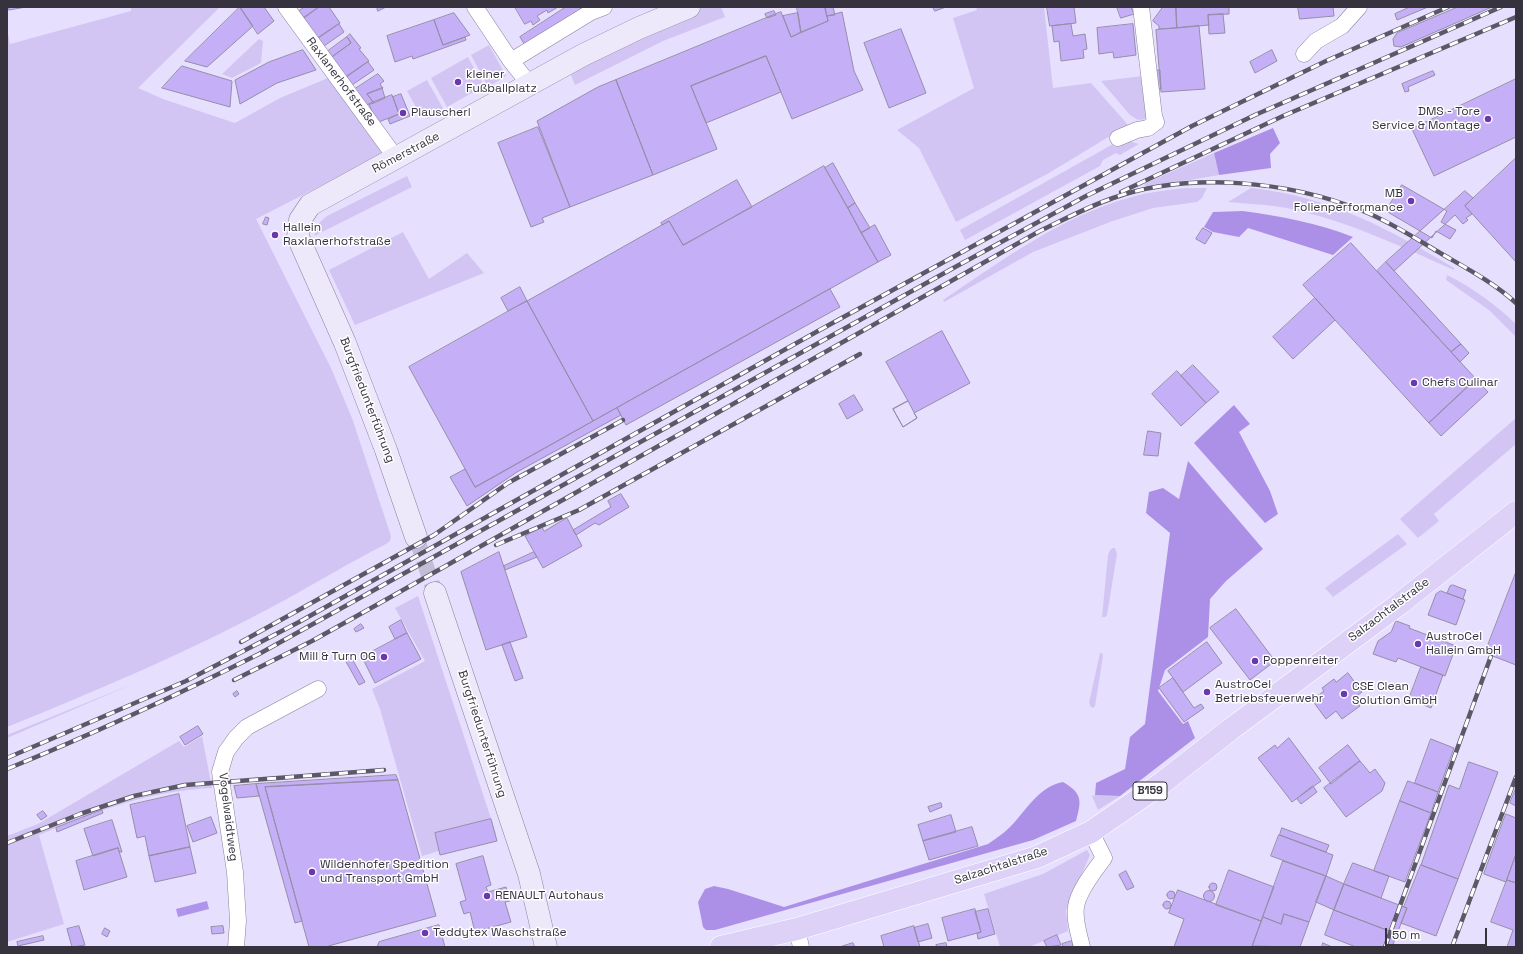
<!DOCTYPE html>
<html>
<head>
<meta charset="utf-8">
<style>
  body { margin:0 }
  #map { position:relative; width:1523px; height:954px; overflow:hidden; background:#e7dffe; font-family:"Space Grotesk",sans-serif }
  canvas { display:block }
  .frame { position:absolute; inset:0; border:8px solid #36333f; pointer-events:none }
  .scale { position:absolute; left:1385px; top:928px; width:102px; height:18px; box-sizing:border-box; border:2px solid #36333f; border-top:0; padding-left:5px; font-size:12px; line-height:14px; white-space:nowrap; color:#36333f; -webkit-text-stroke:3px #fff; paint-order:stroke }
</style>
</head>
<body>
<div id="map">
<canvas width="1523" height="954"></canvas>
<div class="frame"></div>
<div class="scale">50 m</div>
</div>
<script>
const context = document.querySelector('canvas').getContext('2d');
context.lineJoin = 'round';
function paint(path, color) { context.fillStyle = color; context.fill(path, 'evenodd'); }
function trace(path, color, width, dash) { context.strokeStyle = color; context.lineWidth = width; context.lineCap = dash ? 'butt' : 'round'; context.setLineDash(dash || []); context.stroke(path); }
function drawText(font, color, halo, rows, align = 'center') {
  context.font = font + ' "Space Grotesk",sans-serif'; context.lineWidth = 3; context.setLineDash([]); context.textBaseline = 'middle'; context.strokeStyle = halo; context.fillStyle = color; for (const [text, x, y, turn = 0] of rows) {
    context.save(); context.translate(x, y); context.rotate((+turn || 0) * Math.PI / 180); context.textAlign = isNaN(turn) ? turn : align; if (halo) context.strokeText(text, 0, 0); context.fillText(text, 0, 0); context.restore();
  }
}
const green = new Path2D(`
  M 131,7 L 220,7 L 138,88 L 163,99 L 235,123 L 280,98 L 328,78 L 385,153 L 256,219 L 331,368 L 352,418 L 391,536 L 390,541 L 386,544 C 351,562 319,581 285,600 C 195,649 101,689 7,727 L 7,28 L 10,44 L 131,11 Z
  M 721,7 L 725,17 L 663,41 L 575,85 L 571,75 L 576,67 L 645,32 L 702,8 Z
  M 976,7 L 1044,7 L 1053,88 L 1091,83 L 1128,125 L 1049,173 L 956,222 L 919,148 L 897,130 L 974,88 L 953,18 L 977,10 Z
  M 259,39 L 263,41 L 261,63 L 232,78 L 222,74 Z
  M 489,45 L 506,76 L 488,87 L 471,55 Z
  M 468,57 L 484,86 L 447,107 L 431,78 Z
  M 1143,76 L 1149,113 L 1145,119 L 1138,120 L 1130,115 L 1101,81 Z
  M 427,80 L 444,110 L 427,119 L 423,111 L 419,113 L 407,91 Z
  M 1122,139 L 1139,144 L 1120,155 L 1116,153 L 1103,160 L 1100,166 L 965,240 L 960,230 Z
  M 1214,153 L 1219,175 L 1147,187 L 1144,184 Z
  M 407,176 L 412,187 L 314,236 L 319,223 L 327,216 Z
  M 1186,188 L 1207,188 L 1202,198 L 1197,202 L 1153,208 L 1110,222 L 1033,252 L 944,302 L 943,300 C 1003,260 1061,216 1132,197 C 1149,192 1168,190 1186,188 Z
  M 1251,188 C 1329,196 1389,229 1454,268 L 1454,270 C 1404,248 1354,224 1300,211 C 1277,205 1252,204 1228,202 Z
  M 403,232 L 429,279 L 467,253 L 484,273 L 355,325 L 329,270 Z
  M 1447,275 C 1473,288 1495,304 1516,324 L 1516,337 L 1489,310 L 1446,280 Z
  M 1516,418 L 1516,444 L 1434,514 L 1439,521 L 1418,538 L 1400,519 Z
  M 1398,534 L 1407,544 L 1333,597 L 1325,588 Z
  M 1113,548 L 1115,548 L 1117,554 L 1107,615 L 1105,617 L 1102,617 L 1108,555 L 1110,550 Z
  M 418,596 L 496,834 L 422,856 L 380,709 L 372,689 L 425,661 L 395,608 Z
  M 1100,653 L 1102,653 L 1103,656 L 1095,706 L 1093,708 L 1091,707 L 1089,703 Z
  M 135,683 L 7,738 L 7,735 Z
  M 202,736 L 212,788 C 147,791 98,811 39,835 L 64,924 L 7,942 L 7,836 L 38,824 L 179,741 L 184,747 Z
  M 1095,795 L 1120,796 L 1098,810 L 1092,796 Z
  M 1087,850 L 1090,855 L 1066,910 L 1068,931 L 1029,947 L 1000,947 L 984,894 L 1043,874 Z`);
const forest = new Path2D(`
  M 1273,128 L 1280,143 L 1270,154 L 1271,168 L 1219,175 L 1214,153 Z
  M 1243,211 C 1280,216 1318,223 1353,237 L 1333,255 L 1248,228 L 1239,237 L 1213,232 L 1204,227 L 1213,212 Z
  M 1234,405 L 1250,424 L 1239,432 L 1270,491 L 1278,514 L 1265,523 L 1194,443 Z
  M 1188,461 L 1263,549 L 1226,581 L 1210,599 L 1208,637 L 1165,670 L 1158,691 L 1183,724 L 1188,721 L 1195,738 L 1120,796 L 1095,795 L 1096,783 L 1125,769 L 1130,737 L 1145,724 L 1170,533 L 1146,513 L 1149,492 L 1163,488 L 1179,499 Z
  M 1063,782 C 1082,793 1082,800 1076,821 L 1033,840 L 715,930 L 706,930 L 703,927 L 698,902 L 705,889 L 714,886 L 728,889 L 784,907 L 988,844 C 995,839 1003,834 1010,827 C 1026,811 1039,786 1063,782 Z`);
const water = new Path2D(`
  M 207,901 L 209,909 L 178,917 L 176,909 Z`);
const building = new Path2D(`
  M 9,7 L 26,7 L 9,10 Z
  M 240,7 L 253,26 L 207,67 L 185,61 Z
  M 240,7 L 264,7 L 274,21 L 258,34 Z
  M 305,7 L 319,7 L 304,18 L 299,11 Z
  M 319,7 L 329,7 L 340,23 L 317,39 L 302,19 Z
  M 377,7 L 386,7 L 378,11 Z
  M 515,7 L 558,7 L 548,13 L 547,10 L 537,16 L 540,20 L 533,25 L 531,21 L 525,24 Z
  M 566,7 L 580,7 L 581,11 L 526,47 L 520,37 Z
  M 797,7 L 825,7 L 828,21 L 801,32 Z
  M 825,7 L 833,7 L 835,15 L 827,16 Z
  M 933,7 L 946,7 L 935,11 Z
  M 1047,7 L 1074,7 L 1076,23 L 1050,26 Z
  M 1117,7 L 1131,7 L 1134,14 L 1121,18 Z
  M 1163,7 L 1176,7 L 1177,28 L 1159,29 L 1159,26 L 1153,21 Z
  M 1176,7 L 1229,7 L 1229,14 L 1208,15 L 1209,25 L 1177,28 Z
  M 1298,7 L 1333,7 L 1334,16 L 1300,19 Z
  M 1410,7 L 1428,7 L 1397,20 L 1395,14 Z
  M 1458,7 L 1492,7 L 1401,47 L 1394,46 L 1393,39 L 1397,33 Z
  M 774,11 L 776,15 L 767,18 L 765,14 Z
  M 781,12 L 791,37 L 828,21 L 827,16 L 842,12 L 854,71 L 863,90 L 792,119 L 766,56 L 691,86 L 717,149 L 653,175 L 616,80 Z
  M 454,13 L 470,35 L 443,45 L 434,20 Z
  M 798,13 L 801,32 L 791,37 L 783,16 Z
  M 1223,14 L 1225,33 L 1209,34 L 1208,15 Z
  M 434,20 L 443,45 L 465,37 L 466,40 L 413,59 L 412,56 L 395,62 L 387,36 Z
  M 339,24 L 344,32 L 324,46 L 318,38 Z
  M 1071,24 L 1073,36 L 1085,34 L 1087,49 L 1083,50 L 1084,58 L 1061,61 L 1059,41 L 1054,42 L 1052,26 Z
  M 1133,24 L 1136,55 L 1114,58 L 1113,52 L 1099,54 L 1097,28 Z
  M 1199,26 L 1205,89 L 1161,92 L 1156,30 Z
  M 901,29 L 926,93 L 889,108 L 864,43 Z
  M 350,34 L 361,48 L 359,49 L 369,61 L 345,78 L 330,58 L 351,43 L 347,37 Z
  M 347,37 L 351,43 L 332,57 L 328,51 Z
  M 303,50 L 316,70 L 277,83 L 240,104 L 235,80 L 269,62 Z
  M 1272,50 L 1277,61 L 1255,73 L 1250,62 Z
  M 766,56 L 781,92 L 706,123 L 691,86 Z
  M 368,62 L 374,70 L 352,85 L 346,77 Z
  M 182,66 L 232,81 L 230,107 L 162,88 Z
  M 1156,70 L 1160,70 L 1161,89 L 1157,89 Z
  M 1433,71 L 1435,75 L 1408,87 L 1409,91 L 1405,92 L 1402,84 Z
  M 378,74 L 384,81 L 380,84 L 383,88 L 367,94 L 374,103 L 366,105 L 355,89 Z
  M 1516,79 L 1516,137 L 1434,176 L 1412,129 Z
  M 616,80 L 653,175 L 570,207 L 537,121 L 598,87 Z
  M 382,88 L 385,98 L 374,103 L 367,94 Z
  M 401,94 L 410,116 L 390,124 L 388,119 L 399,114 L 393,97 Z
  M 392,95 L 399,114 L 376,123 L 369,104 Z
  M 538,127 L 570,207 L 542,218 L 544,222 L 531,227 L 498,143 Z
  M 1516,158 L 1516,262 L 1465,206 Z
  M 833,163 L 855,203 L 848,208 L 825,168 Z
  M 824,166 L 878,262 L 593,421 L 527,301 L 669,221 L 683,245 Z
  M 737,180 L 752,207 L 683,245 L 669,221 L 662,225 L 661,223 Z
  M 1402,185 L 1447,211 L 1441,222 L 1456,230 L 1450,239 L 1436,231 L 1432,238 L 1386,211 Z
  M 1465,191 L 1473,198 L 1465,206 L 1472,214 L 1466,218 L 1468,220 L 1463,224 L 1455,215 L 1394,271 L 1386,262 Z
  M 855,203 L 870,228 L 861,233 L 848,208 Z
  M 266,217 L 269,218 L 267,225 L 263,224 Z
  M 875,225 L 891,255 L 878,262 L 861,233 Z
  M 1203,228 L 1212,233 L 1205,244 L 1196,239 Z
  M 1351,243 L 1476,379 L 1429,423 L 1303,285 Z
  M 1386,262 L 1461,344 L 1451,352 L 1377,271 Z
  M 520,287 L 527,301 L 508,311 L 501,298 Z
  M 830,289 L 840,307 L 626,425 L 617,408 Z
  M 1315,298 L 1335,320 L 1293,359 L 1273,337 Z
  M 527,301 L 593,421 L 475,487 L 409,367 Z
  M 942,331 L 970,383 L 914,413 L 917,418 L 903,427 L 893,409 L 908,401 L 886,362 Z
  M 1461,344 L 1469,353 L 1460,362 L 1451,352 Z
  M 1193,365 L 1219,392 L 1206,403 L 1181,376 Z
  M 1177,371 L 1206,403 L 1181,426 L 1152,394 Z
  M 1476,379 L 1488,392 L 1441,436 L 1429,423 Z
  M 854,395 L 863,410 L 847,419 L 839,404 Z
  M 908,401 L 917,418 L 903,427 L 893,409 Z
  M 617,408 L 621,415 L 517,472 L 467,506 L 450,477 L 465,469 L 475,487 Z
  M 1148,431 L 1161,433 L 1158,456 L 1144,455 Z
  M 621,494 L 629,507 L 599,525 L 595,523 L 576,535 L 573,530 L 611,507 L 608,501 Z
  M 567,518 L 582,546 L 543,568 L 525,536 L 542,527 L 544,531 Z
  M 499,552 L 527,637 L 486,650 L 461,572 Z
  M 534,552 L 537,557 L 505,570 L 504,566 Z
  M 1516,572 L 1516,665 L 1485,653 Z
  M 1453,585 L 1466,590 L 1463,599 L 1447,593 L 1450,586 Z
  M 1441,591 L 1465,600 L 1456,625 L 1428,615 L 1436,594 Z
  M 1236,609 L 1275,661 L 1250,680 L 1210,628 Z
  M 401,620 L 407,633 L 395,639 L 389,627 Z
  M 1396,621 L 1410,626 L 1409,628 L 1456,646 L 1445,676 L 1398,658 L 1396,662 L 1373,654 L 1378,641 L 1391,632 Z
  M 361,624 L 364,628 L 356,632 L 354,629 Z
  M 407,633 L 421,659 L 375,683 L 362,657 Z
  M 510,642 L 523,678 L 515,681 L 502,645 Z
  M 1207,642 L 1222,663 L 1183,692 L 1168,671 Z
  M 350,655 L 365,682 L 359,685 L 344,658 Z
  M 1421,667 L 1443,675 L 1431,708 L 1409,699 Z
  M 1348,673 L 1362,692 L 1354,698 L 1360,706 L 1342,719 L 1336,711 L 1326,719 L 1312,700 L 1324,691 L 1322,688 L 1334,679 L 1336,682 Z
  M 1173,678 L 1194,708 L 1201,704 L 1204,708 L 1184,722 L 1159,688 Z
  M 237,691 L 239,694 L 235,697 L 233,694 Z
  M 198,726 L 203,734 L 185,745 L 180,737 Z
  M 1289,738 L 1321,781 L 1292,802 L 1258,758 L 1275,745 L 1277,748 Z
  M 1431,739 L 1454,748 L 1438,792 L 1415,783 Z
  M 1348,745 L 1360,761 L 1331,784 L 1319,768 Z
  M 1360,761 L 1370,773 L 1375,769 L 1385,783 L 1382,791 L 1346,817 L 1324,788 Z
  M 1469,762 L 1498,772 L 1458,879 L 1421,865 L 1449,785 L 1459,789 Z
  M 396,775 L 398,780 L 265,787 L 302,921 L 295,923 L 256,784 Z
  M 398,780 L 436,916 L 325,947 L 309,947 L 265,787 Z
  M 1408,781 L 1438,792 L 1431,813 L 1400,801 Z
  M 256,784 L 259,796 L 237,798 L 234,786 Z
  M 1313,786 L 1317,792 L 1301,804 L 1297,799 Z
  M 1516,788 L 1516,806 L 1510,803 Z
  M 179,794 L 190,847 L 149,856 L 145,836 L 137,838 L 130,805 Z
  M 1400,801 L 1431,813 L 1405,882 L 1374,871 Z
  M 941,803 L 942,807 L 930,812 L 928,807 Z
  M 102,810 L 103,813 L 57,832 L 56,828 Z
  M 43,811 L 47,816 L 41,820 L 37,815 Z
  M 1506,814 L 1516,818 L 1516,854 L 1506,882 L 1484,874 Z
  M 951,815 L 956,832 L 923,841 L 918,825 Z
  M 211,817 L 217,833 L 193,842 L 187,826 Z
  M 491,819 L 497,841 L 440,855 L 435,833 Z
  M 112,820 L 122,852 L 119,852 L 118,848 L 93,856 L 84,829 Z
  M 972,827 L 978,846 L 929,860 L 923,841 Z
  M 1282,828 L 1329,845 L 1326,852 L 1280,835 Z
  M 1279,835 L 1333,855 L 1326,876 L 1271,856 Z
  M 190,847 L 196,873 L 155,882 L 149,856 Z
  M 118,848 L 127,877 L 84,890 L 76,861 Z
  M 1516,854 L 1516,883 L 1507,880 Z
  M 483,856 L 491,885 L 486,887 L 488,892 L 506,887 L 510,901 L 505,902 L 511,922 L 475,932 L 470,912 L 464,914 L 460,902 L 466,900 L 456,864 Z
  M 1283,861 L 1326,876 L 1309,922 L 1284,914 L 1281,924 L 1263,917 Z
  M 1353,863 L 1389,876 L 1381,898 L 1344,884 Z
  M 1421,865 L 1458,879 L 1436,936 L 1401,923 L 1407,908 L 1404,907 Z
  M 1229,870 L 1274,887 L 1261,921 L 1216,905 Z
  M 1126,871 L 1134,887 L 1127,890 L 1119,875 Z
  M 1326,876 L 1344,884 L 1334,910 L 1316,902 Z
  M 1507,880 L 1516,883 L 1516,947 L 1507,947 L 1513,930 L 1491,922 Z
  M1209 887a4 4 0 1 1 8 0a4 4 0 1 1-8 0Z
  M 1344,884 L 1407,908 L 1397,934 L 1334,910 Z
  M 1178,890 L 1261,921 L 1252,947 L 1174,947 L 1184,919 L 1169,913 Z
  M1203.5 896a5.5 5.5 0 1 1 11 0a5.5 5.5 0 1 1-11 0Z
  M1167 895a4 4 0 1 1 8 0a4 4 0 1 1-8 0Z
  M1163 905a4 4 0 1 1 8 0a4 4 0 1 1-8 0Z
  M 975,909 L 981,932 L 948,941 L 942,918 Z
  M 988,909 L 995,934 L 978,939 L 977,933 L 981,932 L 975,912 Z
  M 1334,910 L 1397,934 L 1392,947 L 1356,947 L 1325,935 Z
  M 1284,914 L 1309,922 L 1300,947 L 1252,946 L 1263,917 L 1281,924 Z
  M 928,924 L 932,938 L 918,942 L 914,928 Z
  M 439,925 L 445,947 L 377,947 L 379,942 Z
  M 79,926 L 85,945 L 72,947 L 67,929 Z
  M 223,926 L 224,933 L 212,934 L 211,927 Z
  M 914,926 L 920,947 L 884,947 L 881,936 Z
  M 105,928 L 110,931 L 107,937 L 102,934 Z
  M 1057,935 L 1061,945 L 1047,947 L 1044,941 Z
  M 43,936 L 44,940 L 18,946 L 17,942 Z
  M 1072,941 L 1073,947 L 1063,947 L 1062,944 Z
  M 853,943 L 855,947 L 840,947 Z
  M 946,943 L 947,947 L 937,947 L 936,945 Z
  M 1323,943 L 1332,947 L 1322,947 Z`);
const streetTunnel = new Path2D(`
  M 416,537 L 435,593`);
const street = new Path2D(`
  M 286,7 L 396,158
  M 475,7 L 511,61 L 530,85
  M 1304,54 L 1316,41 L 1342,26 L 1359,7
  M 511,61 L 591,12 L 604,7
  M 1118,138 L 1137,130 L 1148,128 L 1156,122 L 1154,116 L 1141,7
  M 797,929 L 801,947
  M 236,947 L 238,921 L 235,872 L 220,772 L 226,752 L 236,738 L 247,727 L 318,689
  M 1082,947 C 1079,934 1074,920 1076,907 C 1078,891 1095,870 1104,858 L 1091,832`);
const secondary = new Path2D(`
  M 416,537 L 386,450 L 345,343 L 298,237 L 300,220 L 310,205 L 583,55 L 639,28 L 689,7
  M 435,593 L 529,874 L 546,947`);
const primary = new Path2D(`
  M 721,947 L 797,929 L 1037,857 L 1091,832 L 1162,783 L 1231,729 L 1398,605 L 1516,512`);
const rail = new Path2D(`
  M 1121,192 L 1283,116 L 1516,17
  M 496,545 L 579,510 L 860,354
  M 241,642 L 434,535 L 508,483 L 623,420
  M 234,680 L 312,641 L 380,603 L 1038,232 C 1063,220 1087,207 1113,198 C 1189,171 1289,181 1363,211 C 1388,221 1412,236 1435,250 C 1462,266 1492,281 1516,303
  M 7,758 L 186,681 L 299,622 L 818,331 L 1192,126 L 1326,61 L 1448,7
  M 7,769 C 93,734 177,695 259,654 L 957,266 L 1086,196 L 1255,115 L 1501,7
  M 7,843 L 80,814 L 134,796 L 185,785 L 384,770
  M 1385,947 L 1491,656
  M 1452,947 L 1516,777`);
const markers = [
  [458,82,4,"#6938af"],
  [403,113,4,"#6938af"],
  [1488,119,4,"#6938af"],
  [1411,201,4,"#6938af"],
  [275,235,4,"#6938af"],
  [1414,383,4,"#6938af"],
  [1418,644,4,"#6938af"],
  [384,657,4,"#6938af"],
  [1255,661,4,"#6938af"],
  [1207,692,4,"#6938af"],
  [1344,694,4,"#6938af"],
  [312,872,4,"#6938af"],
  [487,896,4,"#6938af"],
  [425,933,4,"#6938af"]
];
const shields = [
  [1150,791,34]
];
const shieldNames = [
  ["B159",1150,791]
];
const poiNames = [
  ["kleiner",466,75],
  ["Fußballplatz",466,89],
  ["DMS - Tore",1480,112,"right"],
  ["Service & Montage",1480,126,"right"],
  ["Plauscherl",411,113],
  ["MB",1403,194,"right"],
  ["Folienperformance",1403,208,"right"],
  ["Hallein",283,228],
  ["Raxlanerhofstraße",283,242],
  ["Chefs Culinar",1422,383],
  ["AustroCel",1426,637],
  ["Hallein GmbH",1426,651],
  ["Mill & Turn OG",376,657,"right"],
  ["Poppenreiter",1263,661],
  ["AustroCel",1215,685],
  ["Betriebsfeuerwehr",1215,699],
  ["CSE Clean",1352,687],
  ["Solution GmbH",1352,701],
  ["Wildenhofer Spedition",320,865],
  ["und Transport GmbH",320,879],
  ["RENAULT Autohaus",495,896],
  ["Teddytex Waschstraße",433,933]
];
const streetNames = [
  ["Raxlanerhofstraße",341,82,53],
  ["Römerstraße",406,153,-28],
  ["Burgfriedunterführung",367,400,69],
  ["Salzachtalstraße",1389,610,-37],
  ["Burgfriedunterführung",482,734,72],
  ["Vogelwaidtweg",228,817,83],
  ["Salzachtalstraße",1001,866,-18]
];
paint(green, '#d2c5f3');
paint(forest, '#ac90e7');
paint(water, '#af94eb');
paint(building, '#c5b0f7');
trace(building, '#958da9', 1);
trace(streetTunnel, '#c4bdd8', 16, [16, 8]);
trace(street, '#88809c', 17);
trace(secondary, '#88809c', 23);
trace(primary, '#fff', 23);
trace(street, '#fff', 16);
trace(secondary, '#eee8fb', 22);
trace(primary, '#ddd1f8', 22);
trace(rail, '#5c5868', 4.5);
trace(rail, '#fff', 3, [9]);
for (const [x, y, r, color] of markers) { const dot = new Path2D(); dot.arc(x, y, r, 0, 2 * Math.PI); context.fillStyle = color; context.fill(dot); trace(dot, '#fff', 1.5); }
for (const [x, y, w] of shields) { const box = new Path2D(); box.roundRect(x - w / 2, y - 9, w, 18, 3); context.fillStyle = '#fff'; context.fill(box); trace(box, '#36333f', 1); }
drawText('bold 11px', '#36333f', null, shieldNames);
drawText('12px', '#36333f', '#fff', poiNames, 'left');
drawText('12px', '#36333f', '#fff', streetNames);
</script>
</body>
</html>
